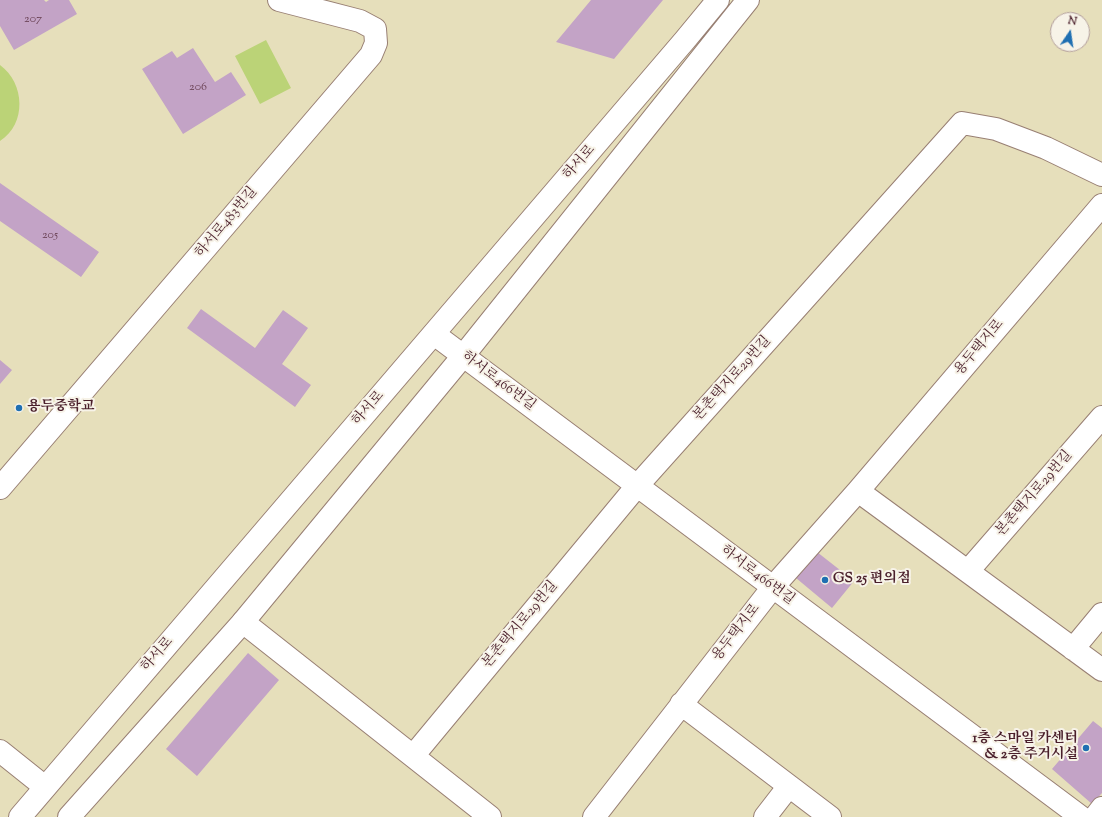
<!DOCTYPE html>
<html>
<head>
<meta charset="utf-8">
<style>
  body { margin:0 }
  #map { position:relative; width:1102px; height:817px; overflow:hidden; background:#e6dfbb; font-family:"Sorts Mill Goudy",serif }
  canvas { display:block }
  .north { position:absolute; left:1050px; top:12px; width:40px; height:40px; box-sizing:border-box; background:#f7f3e8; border:1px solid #b29e9c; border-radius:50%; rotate:13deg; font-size:11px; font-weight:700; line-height:16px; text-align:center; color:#4a1f2b }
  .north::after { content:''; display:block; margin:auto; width:14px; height:18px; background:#1f6fb2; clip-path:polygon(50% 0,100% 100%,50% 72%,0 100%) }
</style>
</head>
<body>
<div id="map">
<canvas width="1102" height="817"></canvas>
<div class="north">N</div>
</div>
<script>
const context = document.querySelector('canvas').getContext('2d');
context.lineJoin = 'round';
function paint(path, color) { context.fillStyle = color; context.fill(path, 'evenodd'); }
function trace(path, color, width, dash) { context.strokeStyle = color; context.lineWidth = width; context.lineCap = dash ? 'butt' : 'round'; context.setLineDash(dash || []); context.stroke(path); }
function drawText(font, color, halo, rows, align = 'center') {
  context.font = font + ' "Sorts Mill Goudy","Noto Serif KR",serif'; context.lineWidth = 4; context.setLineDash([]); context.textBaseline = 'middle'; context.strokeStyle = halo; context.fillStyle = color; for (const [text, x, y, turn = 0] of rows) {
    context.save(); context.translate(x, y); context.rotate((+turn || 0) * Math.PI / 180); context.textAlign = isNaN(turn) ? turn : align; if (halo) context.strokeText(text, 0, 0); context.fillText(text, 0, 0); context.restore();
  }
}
const green = new Path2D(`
  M 266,40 L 291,88 L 260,104 L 235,56 Z
  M 0,65 C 25,83 27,124 0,141 Z`);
const building = new Path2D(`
  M 0,0 L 44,0 L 46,2 L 49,0 L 69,0 L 77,14 L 14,50 L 0,26 Z
  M 591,0 L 663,0 L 614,59 L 556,42 Z
  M 193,48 L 215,82 L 231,72 L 246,95 L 183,134 L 142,69 L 172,51 L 177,58 Z
  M 0,183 L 99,252 L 81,277 L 0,221 Z
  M 201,309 L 255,348 L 283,310 L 308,328 L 282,364 L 311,385 L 295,407 L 187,328 Z
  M 0,360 L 12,370 L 0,384 Z
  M 817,552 L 854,581 L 832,608 L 796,578 Z
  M 248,653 L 279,680 L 197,776 L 166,749 Z
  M 1093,721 L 1102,728 L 1102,793 L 1092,804 L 1052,769 Z`);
const minor = new Path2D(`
  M 434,334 L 1081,817
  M 0,488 L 371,55 L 376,43 L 375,29 L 360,21 L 279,0
  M 858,491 L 1102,670
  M 968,571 L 1102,417
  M 243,622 L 490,817
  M 1073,649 L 1102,614
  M 681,704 L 830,817
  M 0,751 L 45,787
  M 413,756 L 637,486 L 962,123 L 996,129 L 1046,148 L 1102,175
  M 594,817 L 773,587 L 858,491 L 1102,205
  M 765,817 L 789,786
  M 1095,817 L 1102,808`);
const major = new Path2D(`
  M 20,817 L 685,40 L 718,0
  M 69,817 L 243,622 L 463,356 L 748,0`);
const markers = [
  [19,408,4,"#1f6fb2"],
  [825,580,4,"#1f6fb2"],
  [1086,748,4,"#1f6fb2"]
];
const numberNames = [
  ["207",33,20],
  ["206",198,88],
  ["205",50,236]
];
const streetNames = [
  ["하서로",580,163,-49],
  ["하서로483번길",227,223,-50],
  ["용두택지로",980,348,-50],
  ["본촌택지로29번길",733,379,-48],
  ["하서로466번길",498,382,37],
  ["하서로",369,409,-49],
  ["본촌택지로29번길",1035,494,-49],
  ["하서로466번길",757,576,37],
  ["본촌택지로29번길",521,625,-50],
  ["용두택지로",737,633,-52],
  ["하서로",158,655,-49]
];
const poiNames = [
  ["용두중학교",27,408],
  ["GS 25 편의점",833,580],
  ["1층 스마일 카센터",1078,740,"right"],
  ["& 2층 주거시설",1078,756,"right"]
];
paint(green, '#bbd377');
paint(building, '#c3a3c6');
trace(minor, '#987f73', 24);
trace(major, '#987f73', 24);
trace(minor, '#fff', 22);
trace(major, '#fff', 22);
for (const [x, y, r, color] of markers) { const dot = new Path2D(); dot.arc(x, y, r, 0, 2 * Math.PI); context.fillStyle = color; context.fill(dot); trace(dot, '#f7f3e8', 1.5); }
drawText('12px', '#684052', null, numberNames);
drawText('14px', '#4a1f2b', '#f7f3e8', streetNames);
drawText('bold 14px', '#4a1f2b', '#f7f3e8', poiNames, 'left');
</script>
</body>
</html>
